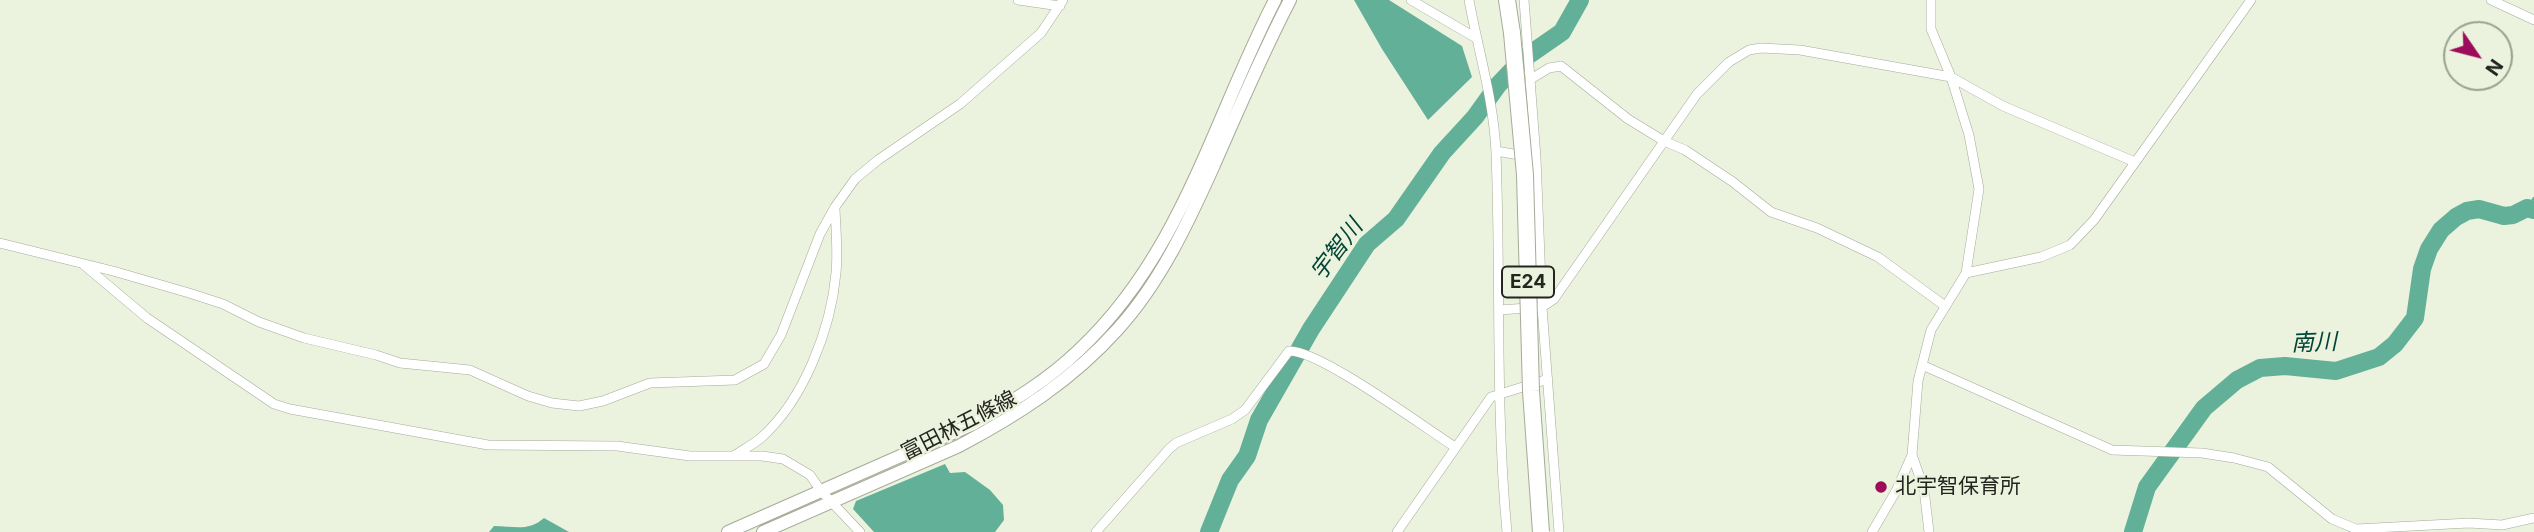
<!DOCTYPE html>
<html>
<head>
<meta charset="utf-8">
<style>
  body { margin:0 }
  #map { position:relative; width:2534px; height:532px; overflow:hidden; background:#ebf2de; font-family:Inter,sans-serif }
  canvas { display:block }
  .north { position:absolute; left:2443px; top:21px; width:70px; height:70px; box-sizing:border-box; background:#ebf2de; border:2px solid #9ba091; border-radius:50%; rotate:125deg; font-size:19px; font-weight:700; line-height:28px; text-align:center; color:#23251e }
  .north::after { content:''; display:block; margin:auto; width:24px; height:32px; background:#9c0c5a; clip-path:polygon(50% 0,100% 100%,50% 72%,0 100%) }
</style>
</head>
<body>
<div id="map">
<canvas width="2534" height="532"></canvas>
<div class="north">N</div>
</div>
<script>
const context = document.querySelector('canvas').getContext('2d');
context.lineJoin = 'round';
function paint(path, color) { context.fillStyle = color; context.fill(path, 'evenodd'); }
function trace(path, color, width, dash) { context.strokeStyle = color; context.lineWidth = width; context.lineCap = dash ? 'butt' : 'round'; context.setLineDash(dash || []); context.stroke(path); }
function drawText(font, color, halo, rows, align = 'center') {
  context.font = font + ' Inter,"Noto Sans JP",sans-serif'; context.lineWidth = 5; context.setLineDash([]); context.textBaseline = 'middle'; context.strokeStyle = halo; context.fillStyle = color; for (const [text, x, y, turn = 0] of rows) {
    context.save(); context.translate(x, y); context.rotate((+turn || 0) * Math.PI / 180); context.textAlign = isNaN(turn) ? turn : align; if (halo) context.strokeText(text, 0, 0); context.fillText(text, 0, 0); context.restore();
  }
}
const water = new Path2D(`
  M 1354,0 L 1389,0 L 1462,46 L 1472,77 L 1428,120 L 1382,49 Z
  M 945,464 L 950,473 L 965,472 L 990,490 L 1003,505 L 1004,520 L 995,532 L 874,532 L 853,509 L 856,501 Z
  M 544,518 L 569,532 L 489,532 L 494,526 C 514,526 528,532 544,518 Z`);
const stream = new Path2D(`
  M 2527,208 L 2534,198`);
const river = new Path2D(`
  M 1209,532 L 1230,480 L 1247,456 L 1259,420 L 1311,329 L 1367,244 L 1396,219 L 1442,153 L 1475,117 L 1498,85 L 1523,59 L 1562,32 L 1580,0
  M 2133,532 L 2147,487 L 2204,408 L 2237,380 L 2260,368 L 2285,366 L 2336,371 L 2379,357 L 2395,344 L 2415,318 L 2422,269 L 2429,249 L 2441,230 L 2456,217 L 2467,211 L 2479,209 L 2504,216 L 2513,215 L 2527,208 L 2534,210`);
const street = new Path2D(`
  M 1018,0 L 1060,6
  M 1411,0 L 1476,38
  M 1469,0 C 1478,50 1494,101 1496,153 C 1501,279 1495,406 1507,532
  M 1524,0 L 1536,158 L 1542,307 L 1559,532
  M 2491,0 L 2534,20
  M 1531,79 L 1549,68 L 1561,66 L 1628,119 L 1664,141 L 1685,150 L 1733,182 L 1771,212 L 1817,228 L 1878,257 L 1945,306
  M 1496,151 L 1525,156
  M 0,243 L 113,271 L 189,293 L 223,304 L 259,322 L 304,338 L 376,355 L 400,363 L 470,370 L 528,396 L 552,403 L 579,406 L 603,401 L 650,383 L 735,380 L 764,364 L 781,335 L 820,234 L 835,207 L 855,179 L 878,160 L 960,104 L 1041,33 L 1063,0
  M 84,265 L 147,318 L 274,404 L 290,409 L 488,445 L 617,446 L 690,456 L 762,456 L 783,459 L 810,475 L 821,491 L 860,532
  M 1966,273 L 2041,257 L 2070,245 L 2094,220 L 2251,0
  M 1499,310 L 1542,307 L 1554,299 L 1697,94 L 1729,62 L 1749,50 L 1761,48 L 1800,50 L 1951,77 L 2003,106 L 2135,162
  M 1922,365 L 2112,450 L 2202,453 L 2234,458 L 2268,467 L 2332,519 L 2356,529 L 2469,523 L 2502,525 L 2534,518
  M 735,455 C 744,449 754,444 762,437 C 804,399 831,329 836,273 C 838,252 836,230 835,209
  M 1912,455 L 1924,489 L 1929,532
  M 1096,532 L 1169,449 L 1176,443 L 1232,419 L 1245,410 L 1289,351 C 1318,349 1425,428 1455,447
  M 1397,532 L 1491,397 L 1548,379
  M 1872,532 L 1896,491 L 1912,455 L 1918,381 L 1931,330 L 1966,273 L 1979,189 L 1969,135 L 1951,77 L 1931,29 L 1931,0`);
const secondary = new Path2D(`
  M 728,532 L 973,424 C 1010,403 1048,380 1078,351 C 1182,254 1212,122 1275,0
  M 763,532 L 959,446 C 1018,415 1072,380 1117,330 C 1160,283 1188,223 1214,165 C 1238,110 1262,54 1290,0`);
const highway = new Path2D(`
  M 1507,0 L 1512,33`);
const highwayBridge = new Path2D(`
  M 1512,33 L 1525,175 L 1531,391 L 1541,532`);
const markers = [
  [1881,487,7,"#9c0c5a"]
];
const shields = [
  [1528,282,52]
];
const shieldNames = [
  ["E24",1528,282]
];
const streetNames = [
  ["富田林五條線",959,426,-27]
];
const poiNames = [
  ["北宇智保育所",1895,487]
];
const waterNames = [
  ["宇智川",1337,250,-53],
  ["南川",2314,343,-2]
];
paint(water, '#63b099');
trace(stream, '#63b099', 2.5);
trace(river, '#63b099', 18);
trace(street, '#a4ab98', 10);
trace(secondary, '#a4ab98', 14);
trace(highway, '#a4ab98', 18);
trace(street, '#fff', 9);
trace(secondary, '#fff', 12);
trace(highway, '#fff', 16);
trace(highwayBridge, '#a4ab98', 18, []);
trace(highwayBridge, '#fff', 16);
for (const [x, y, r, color] of markers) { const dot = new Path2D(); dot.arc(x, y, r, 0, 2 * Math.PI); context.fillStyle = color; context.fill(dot); trace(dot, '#ebf2de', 2.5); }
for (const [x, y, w] of shields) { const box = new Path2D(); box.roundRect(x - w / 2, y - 15.5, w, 31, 5); context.fillStyle = '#ebf2de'; context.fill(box); trace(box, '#23251e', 2); }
drawText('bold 19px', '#23251e', null, shieldNames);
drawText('21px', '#23251e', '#ebf2de', streetNames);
drawText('21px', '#23251e', '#ebf2de', poiNames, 'left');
drawText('italic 23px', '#004536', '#ebf2de', waterNames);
</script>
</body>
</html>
